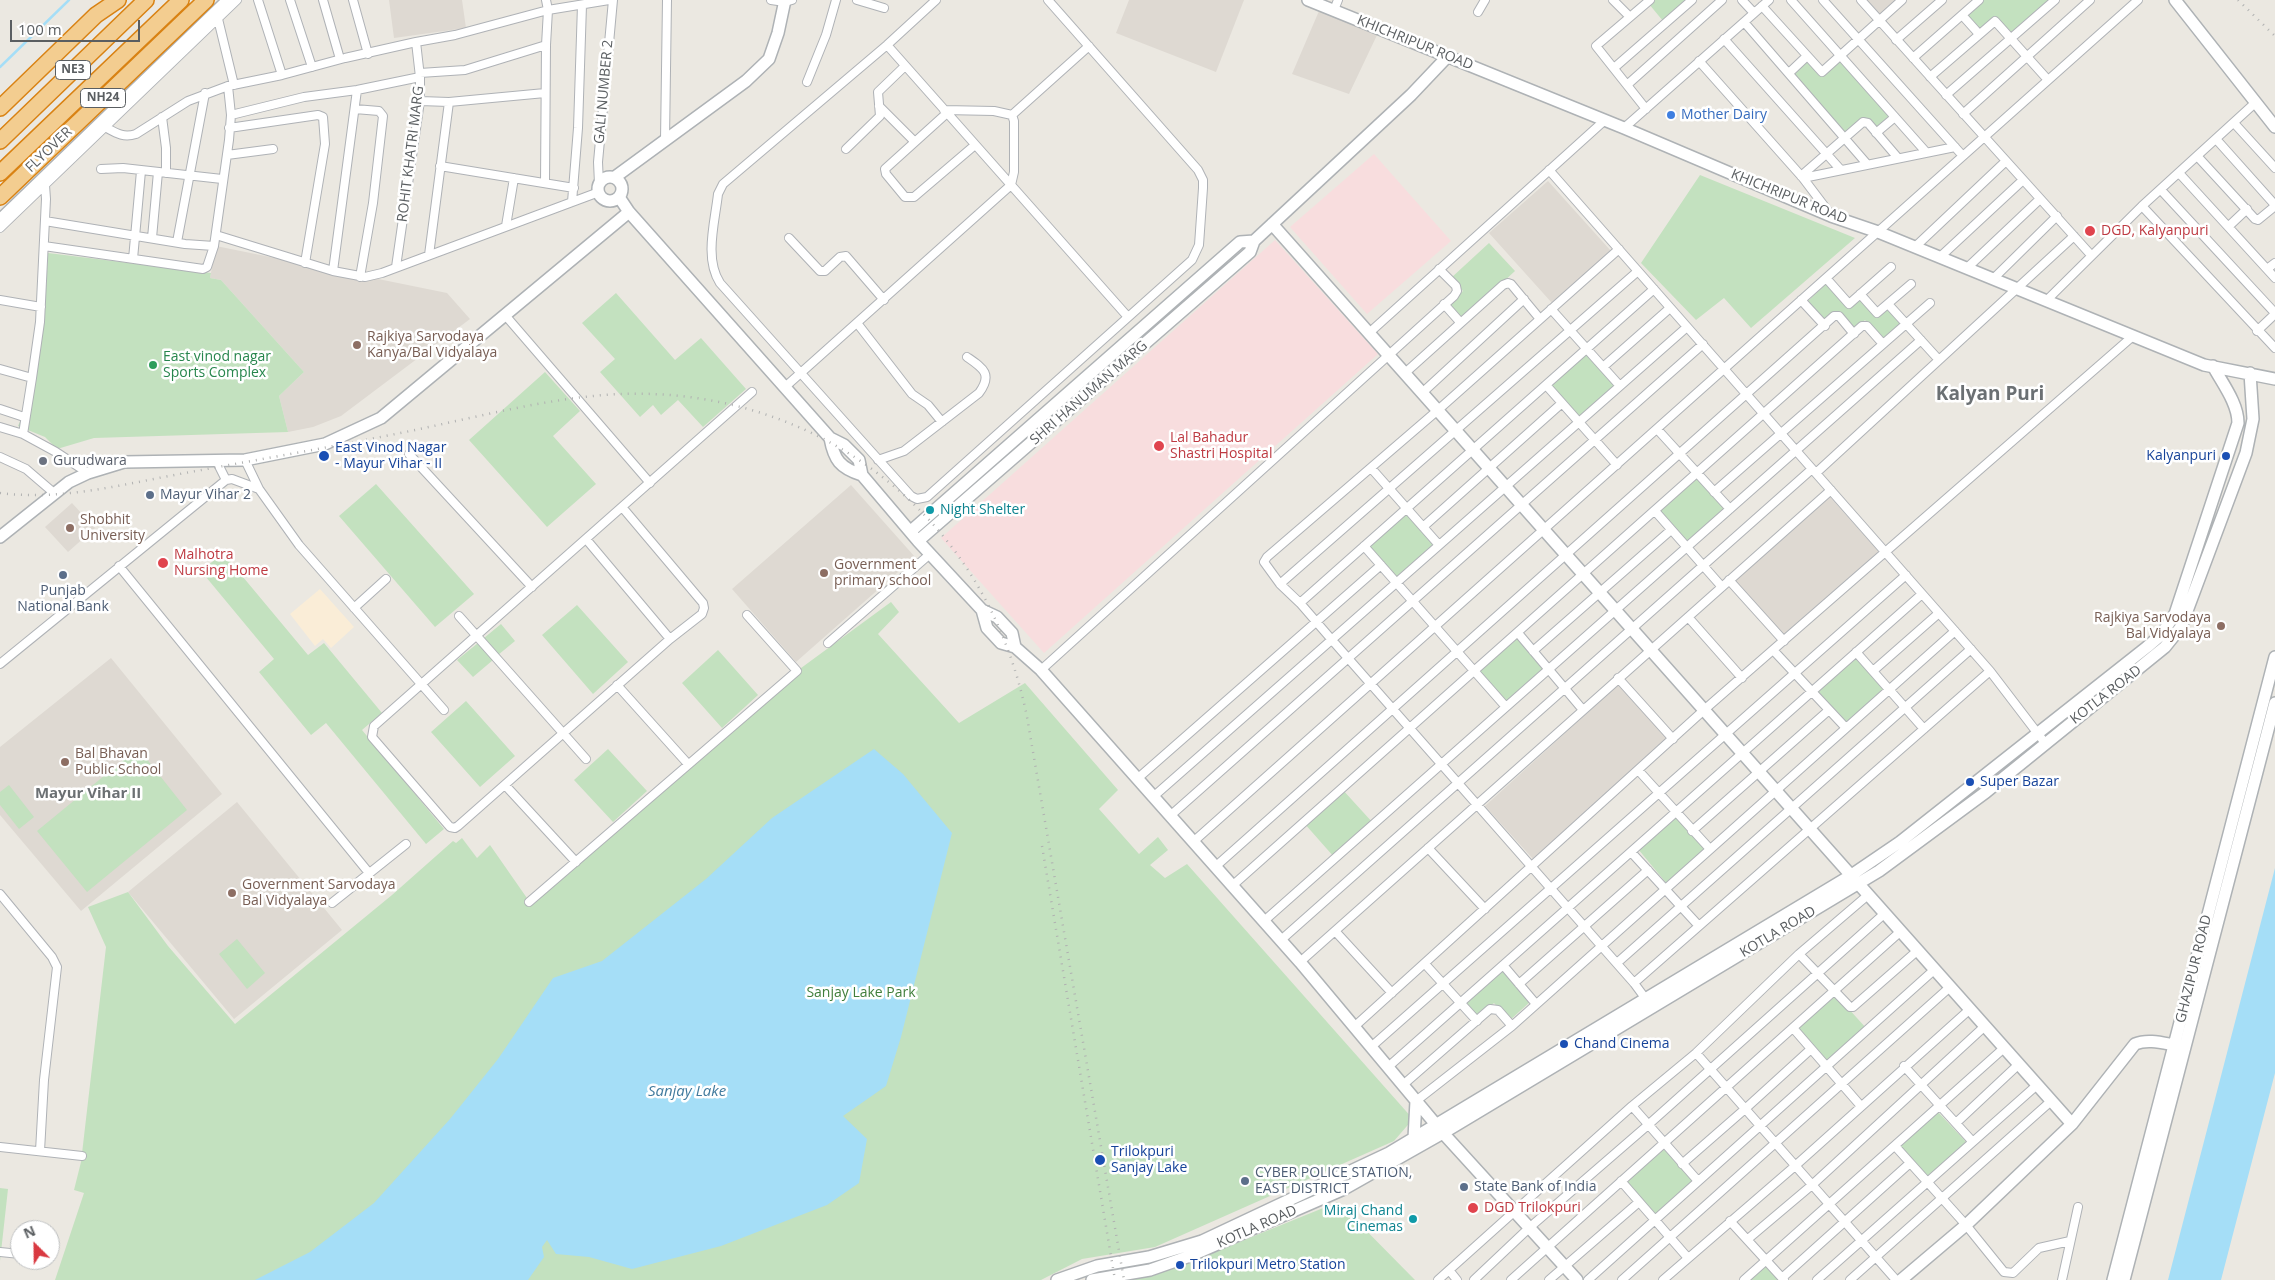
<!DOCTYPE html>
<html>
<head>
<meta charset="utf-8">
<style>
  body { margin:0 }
  #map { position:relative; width:2275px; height:1280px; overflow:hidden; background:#ebe8e1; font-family:"Open Sans",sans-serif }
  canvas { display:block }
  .north { position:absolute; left:10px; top:1220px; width:50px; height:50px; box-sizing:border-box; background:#fff; border:1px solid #bdbfc0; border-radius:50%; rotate:337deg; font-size:14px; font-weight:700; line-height:20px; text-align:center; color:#5a5e61 }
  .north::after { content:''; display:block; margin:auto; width:18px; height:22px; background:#d93941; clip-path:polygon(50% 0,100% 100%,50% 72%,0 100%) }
  .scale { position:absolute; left:10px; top:20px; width:130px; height:22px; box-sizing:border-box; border:2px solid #5a5e61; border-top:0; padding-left:6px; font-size:15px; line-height:18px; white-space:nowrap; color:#5a5e61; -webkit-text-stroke:4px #fff; paint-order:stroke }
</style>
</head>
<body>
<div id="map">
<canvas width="2275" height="1280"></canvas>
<div class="north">N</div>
<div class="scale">100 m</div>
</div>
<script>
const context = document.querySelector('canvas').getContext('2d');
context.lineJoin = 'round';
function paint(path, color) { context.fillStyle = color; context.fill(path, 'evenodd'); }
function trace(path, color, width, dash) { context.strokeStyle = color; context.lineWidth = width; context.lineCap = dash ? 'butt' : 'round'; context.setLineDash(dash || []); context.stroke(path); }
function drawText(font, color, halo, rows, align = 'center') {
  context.font = font + ' "Open Sans",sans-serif'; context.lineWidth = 5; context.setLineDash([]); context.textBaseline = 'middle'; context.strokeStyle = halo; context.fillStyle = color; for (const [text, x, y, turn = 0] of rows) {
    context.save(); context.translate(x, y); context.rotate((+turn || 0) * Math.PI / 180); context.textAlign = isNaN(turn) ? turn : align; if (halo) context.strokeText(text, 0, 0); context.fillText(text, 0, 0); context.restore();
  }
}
const commercial = new Path2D(`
  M 320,589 L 354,627 L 331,648 L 323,639 L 315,646 L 290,614 Z`);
const education = new Path2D(`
  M 389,0 L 462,0 L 466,28 L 394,38 Z
  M 1129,0 L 1244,0 L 1216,72 L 1116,33 Z
  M 1867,0 L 1896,0 L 1880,14 Z
  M 1319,11 L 1378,33 L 1349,94 L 1292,74 Z
  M 1548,181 L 1611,251 L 1552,303 L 1489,233 Z
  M 216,246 L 447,293 L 470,319 L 341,416 L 313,427 L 288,432 L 279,396 L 304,372 L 221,280 L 210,278 Z
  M 851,485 L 915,557 L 796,662 L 732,589 Z
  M 1830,497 L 1879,552 L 1784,636 L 1735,581 Z
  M 72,503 L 95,528 L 68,552 L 45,527 Z
  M 111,658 L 222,794 L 81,911 L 0,815 L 0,747 Z
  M 1618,685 L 1667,739 L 1534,860 L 1485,806 Z
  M 237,802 L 342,930 L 234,1019 L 128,892 Z`);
const medical = new Path2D(`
  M 1374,154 L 1451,241 L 1367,314 L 1290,227 Z
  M 1275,240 L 1378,354 L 1044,653 L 941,538 Z`);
const green = new Path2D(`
  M 1654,0 L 1687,0 L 1663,21 L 1649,4 Z
  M 1983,0 L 2051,0 L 2011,35 L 1996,17 L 1980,31 L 1966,15 Z
  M 1808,59 L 1822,75 L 1840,59 L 1891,117 L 1877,130 L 1866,118 L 1846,135 L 1792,73 Z
  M 1700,175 L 1855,238 L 1751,328 L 1724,298 L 1696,320 L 1641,263 Z
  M 1489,243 L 1515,271 L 1463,319 L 1449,303 L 1463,291 L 1451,278 Z
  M 48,253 L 211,273 L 210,278 L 221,280 L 304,372 L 279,396 L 288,432 L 94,438 L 57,449 L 45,437 L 18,426 C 43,377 45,307 48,253 Z
  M 1827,283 L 1849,308 L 1860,298 L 1878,317 L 1888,308 L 1901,323 L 1883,340 L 1865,320 L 1854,329 L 1837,311 L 1825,321 L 1807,302 Z
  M 616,293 L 675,360 L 701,338 L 746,389 L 703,427 L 678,400 L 661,415 L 653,405 L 640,417 L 600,372 L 615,359 L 582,323 Z
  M 1587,352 L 1617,386 L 1579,419 L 1550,386 Z
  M 545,372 L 580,411 L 553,436 L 596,484 L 547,527 L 469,440 Z
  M 1696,476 L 1727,510 L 1688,544 L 1658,510 Z
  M 376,484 L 474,594 L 435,627 L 339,516 Z
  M 1405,512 L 1436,545 L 1397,580 L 1367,546 Z
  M 223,553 L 308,655 L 324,643 L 382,713 L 362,730 L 444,829 L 426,844 L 326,723 L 311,735 L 259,672 L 274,659 L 201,571 Z
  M 891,602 L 899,612 L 878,634 L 959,723 L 1025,683 L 1118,790 L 1099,809 L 1139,854 L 1158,837 L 1168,850 L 1150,865 L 1165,878 L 1187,864 L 1413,1119 L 1394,1141 L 1155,1247 L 1082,1259 L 1041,1280 L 55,1280 L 84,1193 L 74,1190 L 81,1162 L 106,947 L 88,907 L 128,892 L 168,946 L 235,1024 L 392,895 L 453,841 L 456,843 L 462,838 L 477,858 L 490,845 L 529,901 L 797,671 Z
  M 577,605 L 628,662 L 593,694 L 542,635 Z
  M 501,624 L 515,641 L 498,655 L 484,638 Z
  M 1517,636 L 1545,668 L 1506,702 L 1478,670 Z
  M 478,643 L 493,660 L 473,677 L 457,660 Z
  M 718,650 L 758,695 L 722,728 L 682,683 Z
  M 1855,656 L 1886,690 L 1847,724 L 1817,690 Z
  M 466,701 L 515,756 L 480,787 L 431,732 Z
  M 138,748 L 187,810 L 87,892 L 37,831 Z
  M 608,749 L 647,791 L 613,822 L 574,780 Z
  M 9,785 L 34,817 L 19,829 L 0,805 L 0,792 Z
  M 1342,789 L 1373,823 L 1334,857 L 1304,823 Z
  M 1676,816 L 1706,849 L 1667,884 L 1638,849 Z
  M 237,939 L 265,973 L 247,989 L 219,954 Z
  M 1502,969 L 1531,1001 L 1509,1021 L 1494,1003 L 1477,1018 L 1464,1003 Z
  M 1836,995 L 1867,1029 L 1828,1063 L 1798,1029 Z
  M 1938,1112 L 1969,1145 L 1930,1179 L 1900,1145 Z
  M 1664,1149 L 1694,1183 L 1655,1217 L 1626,1183 Z
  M 0,1188 L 8,1189 L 0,1261 Z
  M 1338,1202 L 1415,1280 L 1114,1280 L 1195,1260 Z
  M 1766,1264 L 1781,1280 L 1748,1280 Z`);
const water = new Path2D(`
  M 874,749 L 903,774 L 952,833 L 901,1037 L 886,1086 L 843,1116 L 867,1139 L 859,1183 L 827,1205 L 721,1246 L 632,1269 L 589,1257 L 556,1254 L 547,1240 L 542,1247 L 544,1257 L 528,1280 L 255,1280 L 310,1252 L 374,1203 L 450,1119 L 498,1059 L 553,978 L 602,961 L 706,879 L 772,818 Z
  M 2275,868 L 2275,1073 L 2221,1280 L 2168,1280 Z`);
const stream = new Path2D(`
  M 0,67 L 69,0`);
const street = new Path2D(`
  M 258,0 L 282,75
  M 290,0 L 312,67
  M 323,0 L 340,59
  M 353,0 L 368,54
  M 771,0 L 785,2 L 792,0
  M 857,0 L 884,8
  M 936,0 L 887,45 L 723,184 L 718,194 C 715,222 704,258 720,283 L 911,496 L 917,499 L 927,497 L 1192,260 L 1199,245 L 1203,188 L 1203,180 L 1198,170 L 1048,0
  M 1613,0 L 1630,17
  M 1742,0 L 1754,13
  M 1791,0 L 1926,152
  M 1823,0 L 1963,156
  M 1861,0 L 2091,255
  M 1762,6 L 1822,72 L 1902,0
  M 1334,10 L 1338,0
  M 1478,12 L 1485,0
  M 1962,15 L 1979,34
  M 218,19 L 234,85
  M 1744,22 L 1867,164
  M 1724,39 L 1840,169
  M 1896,40 L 1942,0
  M 887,45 L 1128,317
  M 1913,58 L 1979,0
  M 1699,61 L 1803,178 L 1831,215
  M 1614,68 L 1692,0
  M 420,73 L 465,70 L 546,45
  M 1789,73 L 1807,56
  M 1930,77 L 1995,21 L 2048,80
  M 807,82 L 826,35 L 836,0
  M 1627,85 L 1722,0
  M 1946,95 L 2055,0
  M 420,101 L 449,102
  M 879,106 L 915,142
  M 355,109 L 379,111 L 383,116 L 373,203 L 360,277
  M 1646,109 L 1596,46 L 1650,0
  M 947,113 L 885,169 L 886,174 L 905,197 L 914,197 L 975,145
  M 1963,114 L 2090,0
  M 231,115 L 304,97 L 357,90 L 420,77
  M 1012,115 L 1089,46
  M 162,117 L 166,148 L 166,173
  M 2234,123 L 2275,168
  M 105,127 C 116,133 123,138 136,134 L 188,101 L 228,86 L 282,75 L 345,58 L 416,42 L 455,35 L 548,10 L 609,0
  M 229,128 L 318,115 L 323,117 L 325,144 L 305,263
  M 1624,128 L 1769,0
  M 1876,133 L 1895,117
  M 2216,139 L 2275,205
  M 665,140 L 667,0
  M 846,149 L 880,116 L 878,92 L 905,66
  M 227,155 L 273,149
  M 2198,157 L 2255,219 L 2258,220 L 2275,206
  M 440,166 L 574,188
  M 101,169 L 123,168 L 222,179
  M 1549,170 L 1990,671 L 2045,743
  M 2179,173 L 2275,278
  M 1801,176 L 1863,122 L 1868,123 L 1898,158
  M 1803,178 L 1955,147
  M 545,183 L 546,45 L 548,10 L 546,0
  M 599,184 L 598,162 L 613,0
  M 2161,190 L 2275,313
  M 572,202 L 578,128 L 582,5
  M 2142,206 L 2275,348
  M 45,221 L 185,244 L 214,246
  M 506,226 L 514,178
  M 2229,226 L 2247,209
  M 0,228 L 237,0
  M 216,235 L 333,271 L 365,277 L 382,273 L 599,192
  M 152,238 L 158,172
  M 789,238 L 820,271 L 825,271 L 840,257 L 846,256 L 884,300
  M 177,242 L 205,93
  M 44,246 L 203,269 L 207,267 L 214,246 L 229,140 L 231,115 L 228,86
  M 1915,247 L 2006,161
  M 1619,249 L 1438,410 L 1267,557 L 1264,562 L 1280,584 L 1300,603 L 1332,640 L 1634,983 L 1648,1002
  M 429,255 L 449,102 L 545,93
  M 1940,257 L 2023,180
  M 133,259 L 141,171
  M 396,267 L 420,101 L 420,77 L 416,42
  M 1967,268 L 2040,199
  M 2267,269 L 2275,263
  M 333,271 L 357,90
  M 1826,278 L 1849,304 L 1891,267
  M 1993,279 L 2057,216
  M 1860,294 L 1877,313 L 1911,284
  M 0,300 L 41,307
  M 1801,300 L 1825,326
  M 2047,300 L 2142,206 L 2255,103
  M 1444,304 L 1460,322
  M 1888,304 L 1939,360
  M 1551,309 L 1620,386
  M 505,315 L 650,483
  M 857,323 L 912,394 L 928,405 L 942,422
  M 2257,331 L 2275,314
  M 1369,333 L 1605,120
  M 1603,367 L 1670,308
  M 0,369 L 32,378 L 23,434 L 56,452 L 88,473
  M 1405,373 L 1503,285 L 1508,283 L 1511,284 L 1540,319
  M 32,378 L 40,322 L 46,199 L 45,185
  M 1546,385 L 1617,465
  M 785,387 L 1011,185 L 1014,172 L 1014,121 L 1012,115 L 994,111 L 944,110
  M 1422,393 L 1524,299
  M 0,409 L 24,417
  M 0,427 L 23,434
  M 1657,429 L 1730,509
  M 409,454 L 532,587
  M 0,457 L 26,469 L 54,493
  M 216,460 L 226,480
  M 245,460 L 259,489
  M 878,460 L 904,451 L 979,393 C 993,374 983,368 967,357
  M 1371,468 L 1439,545
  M 1816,473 L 2074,236
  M 1714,492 L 1930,303
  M 622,507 L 703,603 L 704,608 L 702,614 L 670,639 L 458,826 L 455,828 L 450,827 L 372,737 L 374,726 L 752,392
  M 1655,511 L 1722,587
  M 1423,527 L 1562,403
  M 586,539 L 670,639
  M 1364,546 L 1506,707
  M 119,566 L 369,873
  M 1729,580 L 1784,641
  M 1280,584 L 1638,271
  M 1300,603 L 1654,289
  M 354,608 L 386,579
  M 459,616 L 586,759
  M 1688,617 L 1742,678
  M 1518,633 L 1583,710
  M 828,643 L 930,554
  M 1773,650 L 1846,728
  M 1533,651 L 1671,530
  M 1856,652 L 1924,729
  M 0,664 L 226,480 L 232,479 L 259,489 L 299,545 L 444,710
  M 1041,670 L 1454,296 L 1457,291 L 1456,286 L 1439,269
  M 1873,671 L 1939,613
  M 1618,678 L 1673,739
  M 617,685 L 688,764
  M 1638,770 L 1710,849
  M 1137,779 L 1381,565
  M 505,785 L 576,862
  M 1153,797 L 1687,327
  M 1170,816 L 1703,344
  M 1692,831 L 1829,710
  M 1193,842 L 2138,0
  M 1428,848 L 1485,909
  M 1631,852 L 1699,926
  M 1215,867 L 1834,316 L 1839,316 L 1854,334
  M 1232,886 L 1862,326 L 1867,326 L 1883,344
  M 0,894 L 52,957 L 57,967 L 44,1080 L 40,1151
  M 529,902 L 797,671 L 747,615
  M 332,903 L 406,844
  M 1264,921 L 1921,340
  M 1335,931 L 1392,993
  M 1281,940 L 1812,469
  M 1799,954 L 1850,1007 L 1853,1007 L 1917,951
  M 1300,962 L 1831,490
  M 1617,963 L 1971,649
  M 1425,964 L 1477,1021
  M 1503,965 L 1536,1004
  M 1634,983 L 1990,671
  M 1519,984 L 1648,870
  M 1354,1027 L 1704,710 L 2133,336
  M 1793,1028 L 1860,1105
  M 1371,1047 L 1906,575
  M 1696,1053 L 1896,1280
  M 1904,1066 L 1972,1141
  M 1388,1067 L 1922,594
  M 1404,1084 L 1490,1009 L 1498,1010 L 1512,1026
  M 1416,1101 L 1512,1026 L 1955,631
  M 1632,1106 L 1698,1181
  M 1956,1123 L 2019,1064
  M 1895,1146 L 1966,1225 L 2004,1272 L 2013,1273 L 2039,1248 L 2070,1241
  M 0,1147 L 82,1156
  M 1682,1164 L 1745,1109 L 1811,1049
  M 1621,1181 L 1688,1258
  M 1730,1221 L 1784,1280
  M 1748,1239 L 1812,1185 L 1985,1026
  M 0,1252 L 20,1254
  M 1449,1270 L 1457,1280
  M 1782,1278 L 1910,1163
  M 1438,1280 L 1632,1106 L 1696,1053 L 1799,954 L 1868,895
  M 1474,1280 L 1529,1228 L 1648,1125 L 1884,914
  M 1511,1280 L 1901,931
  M 1549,1280 L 1639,1202
  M 1588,1280 L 1934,970
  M 1622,1280 L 1950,987
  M 1663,1280 L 1795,1166 L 1969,1010
  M 1744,1280 L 2004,1048
  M 1817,1280 L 2037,1085
  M 1850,1280 L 2050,1102
  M 2062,1280 L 2078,1207`);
const secondary = new Path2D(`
  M 1308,0 L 1624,128 L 1831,216 L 1878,232 L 2204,365 L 2275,379
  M 2175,0 L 2275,127
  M598 189a12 12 0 1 1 24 0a12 12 0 1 1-24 0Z
  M 615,177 L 746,81 L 769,59 L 778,33 L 785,0
  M 619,197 L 629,212 L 830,438 L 844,445 L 859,460 L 862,475 L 918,541 L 982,610 L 997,617 L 1012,633 L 1015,647
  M 0,220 L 228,0
  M 1272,224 L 2072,1124
  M 830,438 C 834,460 840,468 862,475
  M 911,531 L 1240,242 L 1254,241
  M 0,537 L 69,482 L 88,473 L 124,462 L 245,460 L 325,444 L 381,418 L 629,212
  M 918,541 L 1250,252 L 1254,241 L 1411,95 L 1448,56
  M 982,610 L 987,628 L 1001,643 L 1015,647 L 1041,670 L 1300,962 L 1443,1133 L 1577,1280
  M 1414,1138 L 1416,1101
  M 1057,1280 L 1097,1266 L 1149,1257 L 1202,1241 L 1389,1153 L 1850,876 L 1900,842 L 2147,647 L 2161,635 L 2175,614 L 2238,423 C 2238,403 2222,383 2213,366
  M 1092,1280 L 1150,1270 L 1190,1256 L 1344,1189 L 1443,1133 L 1879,871 L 1986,792 L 2165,647 L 2181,627 L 2246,453 L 2253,419 L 2250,373
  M 1901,1280 L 1966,1225 L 2072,1124 L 2135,1044 C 2149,1038 2166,1044 2181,1046
  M 2113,1280 L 2275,657
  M 2124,1280 L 2275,703`);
const highway = new Path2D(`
  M 0,108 L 96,15 L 118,0
  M 0,141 L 146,0
  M 0,173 L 181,0
  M 0,197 L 206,0`);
const rail = new Path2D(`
  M 2238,0 L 2275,36
  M 0,493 C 62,501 124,484 185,473 C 261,459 338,446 415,430 C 477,417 541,400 604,395 C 705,387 806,416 885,479 C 961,539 1008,623 1027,717 L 1124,1280
  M 1042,846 L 1115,1280`);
const markers = [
  [1671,115,5,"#3f7fe0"],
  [2090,231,6,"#e0444e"],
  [357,345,5,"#8d6e63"],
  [153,365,5,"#2e9e5b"],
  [1159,446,6,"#e0444e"],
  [324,456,6,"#1a4fb4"],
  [2226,456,5,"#1a4fb4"],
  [43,461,5,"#6b7280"],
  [150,495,5,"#5c6f8a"],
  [930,510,5,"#0f9aa8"],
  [70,528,5,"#8d6e63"],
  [163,563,6,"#e0444e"],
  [824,573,5,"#8d6e63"],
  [63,575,5,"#5c6f8a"],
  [2221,626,5,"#8d6e63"],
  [65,762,5,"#8d6e63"],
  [1970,782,5,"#1a4fb4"],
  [232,893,5,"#8d6e63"],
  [1564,1044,5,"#1a4fb4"],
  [1100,1160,6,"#1a4fb4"],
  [1245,1181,5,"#5c6f8a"],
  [1464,1187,5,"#5c6f8a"],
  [1473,1208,6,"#e0444e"],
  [1413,1219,5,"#0f9aa8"],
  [1180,1265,5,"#1a4fb4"]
];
const shields = [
  [73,70,35],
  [103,98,45]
];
const shieldNames = [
  ["NE3",73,70],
  ["NH24",103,98]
];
const streetNames = [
  ["KHICHRIPUR ROAD",1415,43,22],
  ["GALI NUMBER 2",604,92,-85],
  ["FLYOVER",49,150,-44],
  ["ROHIT KHATRI MARG",411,154,-83],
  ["KHICHRIPUR ROAD",1789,197,22],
  ["SHRI HANUMAN MARG",1089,393,-41],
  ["KOTLA ROAD",2106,695,-38],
  ["KOTLA ROAD",1778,932,-31],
  ["GHAZIPUR ROAD",2194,969,-76],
  ["KOTLA ROAD",1257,1227,-24]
];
const shopNames = [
  ["Mother Dairy",1681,115]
];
const healthNames = [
  ["DGD, Kalyanpuri",2101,231],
  ["Lal Bahadur",1170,438],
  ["Shastri Hospital",1170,454],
  ["Malhotra",174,555],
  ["Nursing Home",174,571],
  ["DGD Trilokpuri",1484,1208]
];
const educationNames = [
  ["Rajkiya Sarvodaya",367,337],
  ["Kanya/Bal Vidyalaya",367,353],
  ["Shobhit",80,520],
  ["University",80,536],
  ["Government",834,565],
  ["primary school",834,581],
  ["Rajkiya Sarvodaya",2211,618,"right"],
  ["Bal Vidyalaya",2211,634,"right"],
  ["Bal Bhavan",75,754],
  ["Public School",75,770],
  ["Government Sarvodaya",242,885],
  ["Bal Vidyalaya",242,901]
];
const leisureNames = [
  ["East vinod nagar",163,357],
  ["Sports Complex",163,373]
];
const transitNames = [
  ["East Vinod Nagar",335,448],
  ["- Mayur Vihar - II",335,464],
  ["Kalyanpuri",2216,456,"right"],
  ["Super Bazar",1980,782],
  ["Chand Cinema",1574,1044],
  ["Trilokpuri",1111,1152],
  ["Sanjay Lake",1111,1168],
  ["Trilokpuri Metro Station",1190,1265]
];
const worshipNames = [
  ["Gurudwara",53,461]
];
const serviceNames = [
  ["Mayur Vihar 2",160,495],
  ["Punjab",63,591,"center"],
  ["National Bank",63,607,"center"],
  ["CYBER POLICE STATION,",1255,1173],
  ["EAST DISTRICT",1255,1189],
  ["State Bank of India",1474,1187]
];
const cultureNames = [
  ["Night Shelter",940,510],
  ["Miraj Chand",1403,1211,"right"],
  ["Cinemas",1403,1227,"right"]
];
const parkNames = [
  ["Sanjay Lake Park",861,993]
];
const neighbourhoodNames = [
  ["Mayur Vihar II",88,794]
];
const waterNames = [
  ["Sanjay Lake",687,1092]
];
const districtNames = [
  ["Kalyan Puri",1990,395]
];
paint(commercial, '#faedd7');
paint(education, '#ded9d2');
paint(medical, '#f8ddde');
paint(green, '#c3e1bf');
paint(water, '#a5def7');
trace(stream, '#a5def7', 2.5);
trace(street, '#afb2b6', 10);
trace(secondary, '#aeb2b5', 14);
trace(highway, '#d98213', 18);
trace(street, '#fff', 8);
trace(secondary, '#fff', 11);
trace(highway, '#f3cd90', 15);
trace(rail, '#b0b1b1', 2.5, [1, 6]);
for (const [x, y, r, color] of markers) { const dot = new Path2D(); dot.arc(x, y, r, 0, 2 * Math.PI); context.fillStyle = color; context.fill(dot); trace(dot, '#fff', 2); }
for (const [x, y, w] of shields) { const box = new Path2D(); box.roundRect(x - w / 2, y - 9.5, w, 19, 4); context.fillStyle = '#fff'; context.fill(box); trace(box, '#5a5e61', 1); }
drawText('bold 12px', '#5a5e61', null, shieldNames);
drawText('14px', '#5a5e61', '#fff', streetNames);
drawText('14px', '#366cbe', '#fff', shopNames, 'left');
drawText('14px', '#be3a42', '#fff', healthNames, 'left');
drawText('14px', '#785e54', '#fff', educationNames, 'left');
drawText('14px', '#27864d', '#fff', leisureNames, 'left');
drawText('14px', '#164399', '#fff', transitNames, 'left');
drawText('14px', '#5b616d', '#fff', worshipNames, 'left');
drawText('14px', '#4e5e75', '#fff', serviceNames, 'left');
drawText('14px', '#0d838f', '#fff', cultureNames, 'left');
drawText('14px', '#407e3b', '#fff', parkNames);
drawText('bold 15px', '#6b7073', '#fff', neighbourhoodNames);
drawText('italic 15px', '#427b9e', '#fff', waterNames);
drawText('bold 19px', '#6b7073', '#fff', districtNames);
</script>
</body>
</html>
